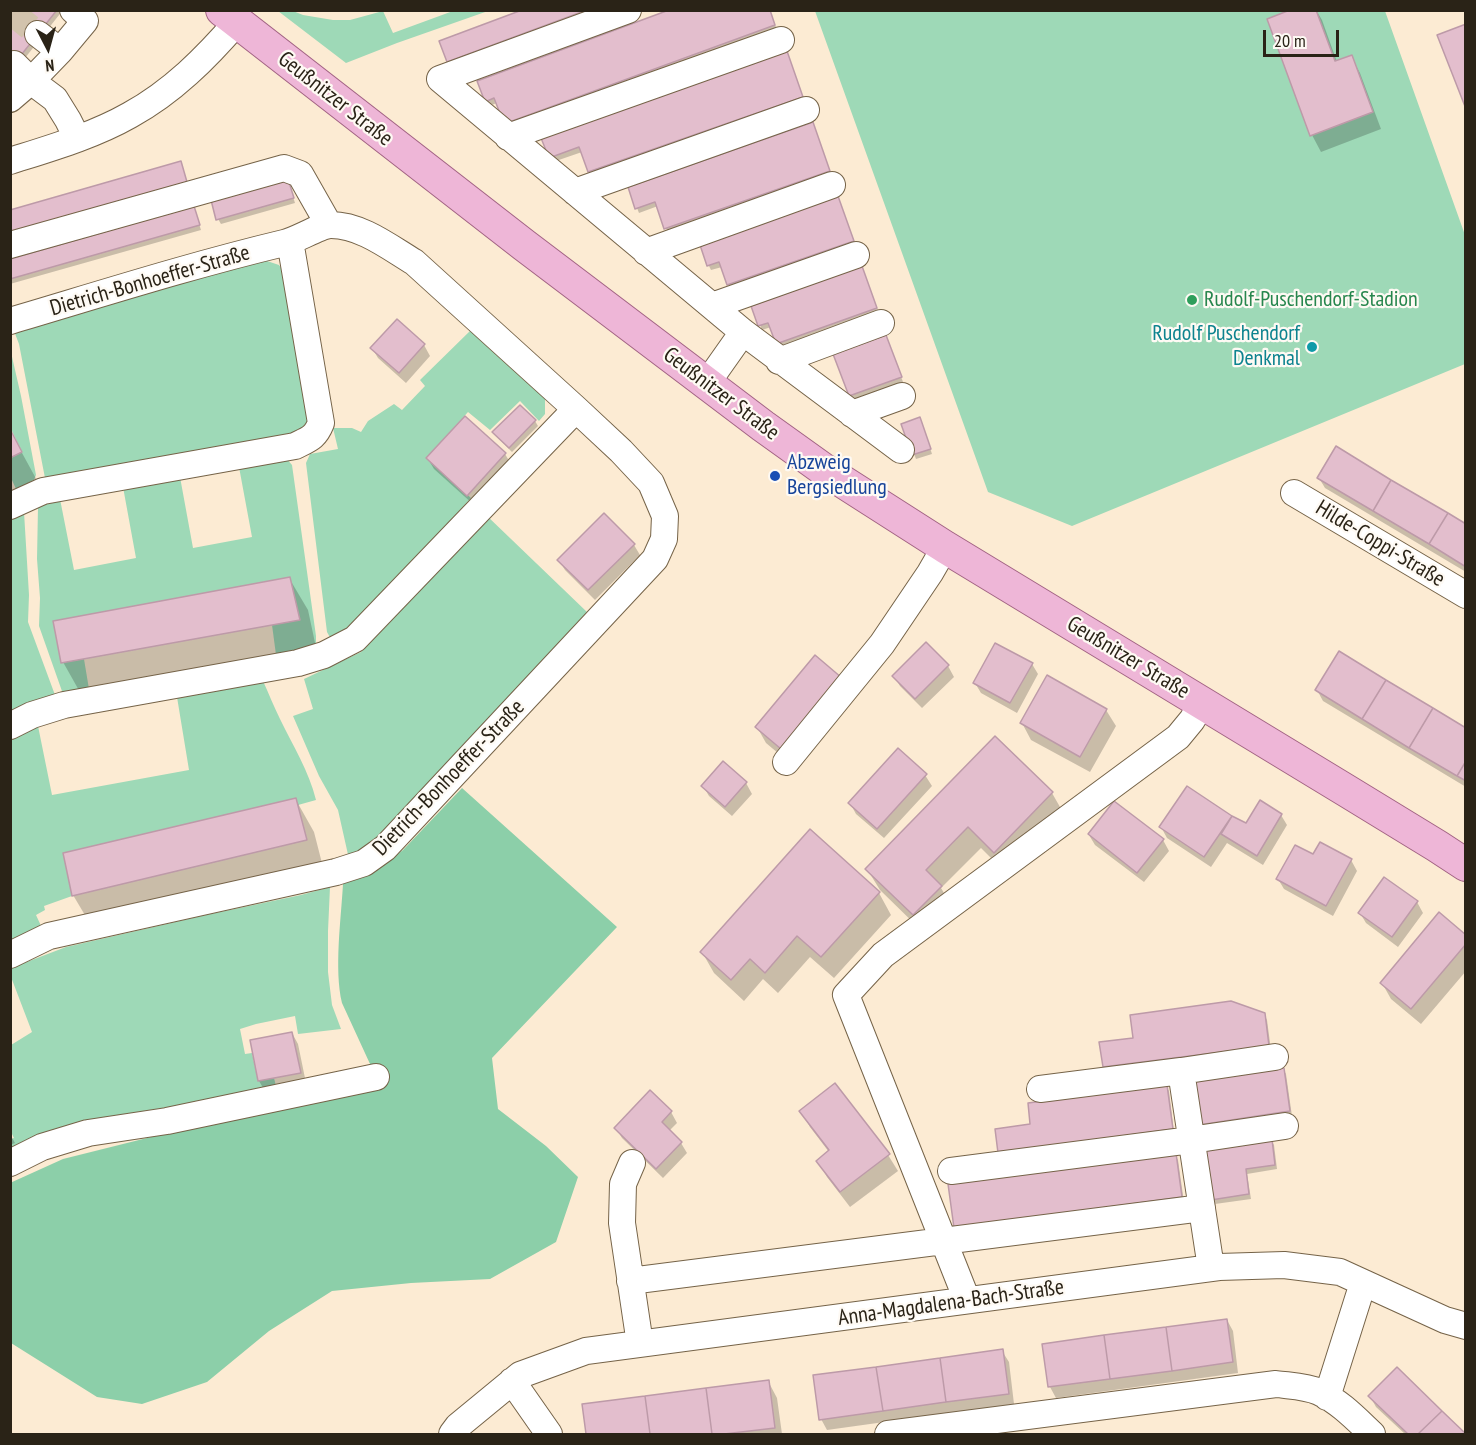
<!DOCTYPE html>
<html>
<head>
<meta charset="utf-8">
<style>
  body { margin:0 }
  #map { position:relative; width:1476px; height:1445px; overflow:hidden; background:#fcebd3; font-family:"PT Sans Narrow",sans-serif }
  canvas { display:block }
  .frame { position:absolute; inset:0; border:12px solid #2a2317; pointer-events:none }
  .north { position:absolute; left:18px; top:18px; width:60px; height:60px; -webkit-text-stroke:4px #fefaf4; paint-order:stroke; rotate:174deg; font-size:16px; font-weight:700; line-height:24px; text-align:center; color:#2a2317 }
  .north::after { content:''; display:block; margin:auto; width:21px; height:27px; background:#2a2317; clip-path:polygon(50% 0,100% 100%,50% 72%,0 100%) }
  .scale { position:absolute; left:1263px; top:30px; width:76px; height:27px; box-sizing:border-box; border:3px solid #2a2317; border-top:0; padding-left:8px; font-size:18px; line-height:21px; white-space:nowrap; color:#2a2317; -webkit-text-stroke:4px #fefaf4; paint-order:stroke }
</style>
</head>
<body>
<div id="map">
<canvas width="1476" height="1445"></canvas>
<div class="frame"></div>
<div class="north">N</div>
<div class="scale">20 m</div>
</div>
<script>
const context = document.querySelector('canvas').getContext('2d');
context.lineJoin = 'round';
function paint(path, color) { context.fillStyle = color; context.fill(path, 'evenodd'); }
function trace(path, color, width, dash) { context.strokeStyle = color; context.lineWidth = width; context.lineCap = dash ? 'butt' : 'round'; context.setLineDash(dash || []); context.stroke(path); }
function drawText(font, color, halo, rows, align = 'center') {
  context.font = font + ' "PT Sans Narrow",sans-serif'; context.lineWidth = 4.5; context.setLineDash([]); context.textBaseline = 'middle'; context.strokeStyle = halo; context.fillStyle = color; for (const [text, x, y, turn = 0] of rows) {
    context.save(); context.translate(x, y); context.rotate((+turn || 0) * Math.PI / 180); context.textAlign = isNaN(turn) ? turn : align; if (halo) context.strokeText(text, 0, 0); context.fillText(text, 0, 0); context.restore();
  }
}
const green = new Path2D(`
  M 278,11 L 293,11 L 303,15 L 333,20 L 350,20 L 383,11 L 393,33 L 453,11 L 488,11 L 397,43 L 346,63 Z
  M 815,11 L 1385,11 L 1465,235 L 1465,364 L 1072,526 L 988,492 Z
  M 267,261 L 279,265 L 287,276 L 310,415 L 306,425 L 297,432 L 45,478 L 19,344 L 14,331 L 242,265 Z
  M 471,330 L 545,398 L 545,414 L 539,421 L 520,401 L 490,430 L 468,412 L 427,458 L 471,498 L 353,627 L 332,641 L 327,632 L 306,463 L 310,454 L 338,449 L 333,428 L 352,428 L 361,432 L 368,421 L 394,404 L 402,410 L 425,386 L 420,380 Z
  M 10,348 L 21,396 L 36,475 L 34,480 L 16,489 L 11,478 L 11,458 L 22,452 L 11,429 Z
  M 286,458 L 292,465 L 316,636 L 316,643 L 310,648 L 276,655 L 272,625 L 300,620 L 290,577 L 54,621 L 61,663 L 84,659 L 89,689 L 63,694 L 39,626 L 40,598 L 37,559 L 38,507 L 41,505 L 60,499 L 74,570 L 136,558 L 123,487 L 180,477 L 193,548 L 252,537 L 239,467 Z
  M 24,512 L 29,595 L 28,622 L 55,695 L 11,714 L 11,519 Z
  M 485,514 L 587,612 L 402,816 L 376,842 L 349,859 L 338,810 L 319,776 L 293,716 L 313,709 L 304,679 L 361,652 Z
  M 263,681 C 269,694 274,707 280,719 C 293,746 309,771 316,800 L 298,805 L 296,799 L 72,896 L 44,906 L 45,910 L 36,915 L 42,928 L 11,941 L 11,740 L 38,726 L 52,795 L 189,770 L 177,697 Z
  M 330,887 L 328,931 L 328,972 L 332,1005 L 341,1029 L 298,1034 L 295,1016 L 256,1024 L 240,1029 L 245,1054 L 252,1053 L 258,1081 L 274,1078 L 276,1086 L 207,1101 L 106,1117 L 80,1124 L 11,1153 L 11,1139 L 14,1138 L 11,1132 L 11,1045 L 32,1032 L 11,977 L 11,968 L 66,947 L 206,915 L 301,895 Z`);
const forest = new Path2D(`
  M 462,788 L 617,927 L 492,1058 L 498,1109 L 546,1146 L 578,1177 L 556,1242 L 490,1279 L 411,1283 L 332,1291 L 269,1331 L 207,1382 L 142,1404 L 97,1397 L 11,1343 L 10,1183 L 63,1159 L 159,1135 L 384,1089 L 376,1077 L 342,1003 C 334,969 341,920 343,884 L 386,863 L 403,850 Z`);
const shadow = new Path2D(`
  M 10,10 L 63,10 L 10,77 Z
  M 526,10 L 603,10 L 451,66 L 448,61 Z
  M 770,10 L 777,30 L 508,128 L 497,103 L 489,106 L 479,82 Z
  M 1316,10 L 1322,20 L 1337,62 L 1351,57 L 1360,73 L 1381,129 L 1321,152 L 1312,135 L 1269,20 Z
  M 789,58 L 805,102 L 592,176 L 582,152 L 553,162 L 550,157 Z
  M 815,129 L 831,176 L 668,233 L 658,206 L 639,213 L 637,208 Z
  M 288,181 L 295,203 L 221,224 L 218,219 Z
  M 840,203 L 856,246 L 731,290 L 722,267 L 711,270 L 709,266 L 702,246 Z
  M 194,208 L 201,230 L 10,284 L 10,260 Z
  M 864,272 L 879,313 L 780,348 L 771,327 L 762,330 L 760,325 Z
  M 397,321 L 424,345 L 430,356 L 406,383 L 378,358 L 372,348 Z
  M 888,341 L 903,382 L 853,401 L 835,355 Z
  M 520,407 L 535,421 L 538,426 L 512,452 L 497,437 L 494,432 Z
  M 922,423 L 932,454 L 916,459 L 902,424 Z
  M 10,431 L 39,484 L 10,499 Z
  M 505,454 L 511,464 L 474,505 L 434,469 L 428,459 Z
  M 1319,478 L 1466,526 L 1466,572 L 1325,488 Z
  M 634,545 L 640,555 L 595,600 L 565,570 L 559,560 Z
  M 289,578 L 308,610 L 317,652 L 81,694 L 63,662 Z
  M 926,644 L 948,666 L 954,677 L 922,708 L 900,686 L 894,676 Z
  M 1032,664 L 1038,674 L 1017,713 L 981,693 L 975,683 Z
  M 841,679 L 791,764 L 766,743 L 757,727 Z
  M 1317,690 L 1466,730 L 1466,787 L 1323,701 Z
  M 1106,710 L 1116,726 L 1090,772 L 1031,740 L 1022,723 Z
  M 995,738 L 1052,793 L 1064,814 L 1007,874 L 981,848 L 941,888 L 953,908 L 926,935 L 880,890 L 867,869 Z
  M 925,775 L 932,786 L 884,838 L 856,814 L 850,803 Z
  M 746,783 L 752,794 L 732,816 L 709,796 L 703,786 Z
  M 1188,788 L 1232,817 L 1247,825 L 1281,815 L 1287,825 L 1263,865 L 1227,843 L 1211,867 L 1167,838 L 1161,827 Z
  M 296,800 L 314,832 L 324,871 L 92,927 L 73,895 Z
  M 1089,835 L 1163,840 L 1169,851 L 1144,882 L 1095,845 Z
  M 1313,856 L 1351,860 L 1357,871 L 1333,916 L 1284,889 L 1278,879 Z
  M 879,893 L 891,915 L 834,978 L 810,957 L 778,993 L 763,979 L 744,1001 L 714,973 L 702,952 Z
  M 1417,902 L 1423,913 L 1398,947 L 1366,923 L 1360,913 Z
  M 1466,937 L 1466,971 L 1421,1024 L 1391,999 L 1382,983 Z
  M 1264,1014 L 1267,1020 L 1271,1050 L 1107,1071 L 1104,1066 L 1135,1039 Z
  M 292,1033 L 298,1044 L 306,1083 L 265,1091 L 259,1081 L 251,1042 Z
  M 1283,1069 L 1286,1074 L 1292,1116 L 1203,1129 L 1201,1125 Z
  M 1166,1086 L 1169,1091 L 1174,1133 L 1002,1157 Z
  M 650,1092 L 671,1112 L 677,1123 L 669,1131 L 681,1143 L 687,1153 L 663,1178 L 622,1138 L 616,1128 Z
  M 801,1111 L 888,1155 L 898,1171 L 850,1207 L 827,1177 L 818,1161 L 829,1152 L 810,1127 Z
  M 10,1134 L 15,1143 L 10,1145 Z
  M 1271,1140 L 1274,1145 L 1277,1169 L 1247,1174 L 1251,1199 L 1215,1204 L 1212,1199 Z
  M 1175,1155 L 1178,1160 L 1184,1202 L 958,1232 Z
  M 1227,1320 L 1233,1331 L 1238,1373 L 1056,1398 L 1050,1387 L 1044,1345 Z
  M 1002,1351 L 1009,1362 L 1014,1404 L 827,1430 L 821,1419 Z
  M 1397,1369 L 1464,1434 L 1405,1434 L 1376,1407 L 1370,1396 Z
  M 768,1381 L 777,1398 L 782,1434 L 588,1434 L 584,1405 Z`);
const building = new Path2D(`
  M 10,10 L 57,10 L 10,69 Z
  M 522,10 L 587,10 L 447,62 L 439,41 Z
  M 669,10 L 770,10 L 775,25 L 504,124 L 494,98 L 485,102 L 477,81 Z
  M 1290,10 L 1316,10 L 1335,61 L 1352,55 L 1373,112 L 1310,136 L 1267,19 Z
  M 1466,24 L 1466,109 L 1437,35 Z
  M 787,51 L 803,97 L 588,172 L 579,147 L 549,158 L 541,138 Z
  M 813,122 L 830,171 L 664,229 L 655,202 L 635,209 L 628,187 Z
  M 181,161 L 187,182 L 10,232 L 10,210 Z
  M 288,179 L 294,198 L 216,220 L 211,200 Z
  M 838,196 L 854,241 L 727,285 L 719,262 L 707,266 L 700,245 Z
  M 194,206 L 200,225 L 10,279 L 10,259 Z
  M 862,266 L 877,308 L 776,344 L 768,323 L 758,326 L 751,306 Z
  M 397,319 L 425,344 L 399,373 L 370,348 Z
  M 886,335 L 902,377 L 849,396 L 833,354 Z
  M 520,405 L 536,420 L 509,448 L 492,432 Z
  M 465,416 L 506,453 L 467,496 L 426,458 Z
  M 920,417 L 931,449 L 912,455 L 901,424 Z
  M 10,429 L 22,452 L 10,458 Z
  M 1336,446 L 1391,480 L 1373,511 L 1317,478 Z
  M 1391,480 L 1448,513 L 1429,544 L 1373,511 Z
  M 604,513 L 635,544 L 588,590 L 557,560 Z
  M 1448,513 L 1466,524 L 1466,567 L 1429,544 Z
  M 290,577 L 300,620 L 61,663 L 53,621 Z
  M 926,642 L 949,665 L 915,699 L 892,676 Z
  M 995,643 L 1033,663 L 1010,703 L 973,683 Z
  M 1339,651 L 1386,680 L 1362,719 L 1315,690 Z
  M 815,655 L 842,678 L 781,749 L 755,727 Z
  M 1047,675 L 1107,709 L 1080,757 L 1020,723 Z
  M 1386,680 L 1433,708 L 1409,748 L 1362,719 Z
  M 1433,708 L 1466,728 L 1466,761 L 1457,776 L 1409,748 Z
  M 995,736 L 1053,792 L 994,853 L 968,827 L 926,870 L 942,886 L 913,915 L 865,869 Z
  M 898,748 L 927,774 L 877,829 L 848,803 Z
  M 723,761 L 747,782 L 725,807 L 701,786 Z
  M 1466,761 L 1466,781 L 1457,776 Z
  M 1187,786 L 1232,816 L 1204,857 L 1159,827 Z
  M 296,798 L 307,840 L 72,896 L 63,853 Z
  M 1260,800 L 1282,814 L 1257,856 L 1221,834 L 1232,816 L 1246,823 Z
  M 1114,801 L 1164,839 L 1137,873 L 1088,834 Z
  M 810,829 L 880,892 L 821,957 L 797,936 L 765,973 L 750,959 L 731,980 L 700,952 Z
  M 1320,842 L 1352,859 L 1326,906 L 1276,879 L 1295,845 L 1313,854 Z
  M 1384,877 L 1418,901 L 1392,937 L 1358,913 Z
  M 1439,912 L 1466,935 L 1466,944 L 1411,1009 L 1380,983 Z
  M 1231,1001 L 1265,1013 L 1269,1046 L 1103,1067 L 1099,1042 L 1133,1038 L 1130,1015 Z
  M 292,1032 L 301,1073 L 258,1081 L 250,1040 Z
  M 1284,1068 L 1290,1111 L 1199,1125 L 1192,1081 Z
  M 835,1083 L 890,1154 L 840,1192 L 816,1161 L 829,1150 L 799,1111 Z
  M 1167,1085 L 1173,1129 L 998,1153 L 995,1129 L 1030,1124 L 1028,1103 Z
  M 650,1090 L 672,1111 L 662,1122 L 682,1142 L 656,1169 L 614,1128 Z
  M 1272,1139 L 1275,1165 L 1246,1169 L 1249,1194 L 1211,1200 L 1203,1149 Z
  M 1176,1153 L 1182,1197 L 954,1228 L 948,1184 Z
  M 1227,1319 L 1233,1362 L 1172,1371 L 1166,1327 Z
  M 1166,1327 L 1172,1371 L 1110,1379 L 1104,1335 Z
  M 1104,1335 L 1110,1379 L 1048,1387 L 1042,1344 Z
  M 1003,1349 L 1009,1394 L 946,1402 L 940,1358 Z
  M 940,1358 L 946,1402 L 883,1411 L 876,1367 Z
  M 876,1367 L 883,1411 L 819,1420 L 813,1375 Z
  M 1397,1367 L 1442,1411 L 1418,1434 L 1408,1434 L 1368,1396 Z
  M 769,1380 L 775,1428 L 724,1434 L 712,1434 L 706,1388 Z
  M 706,1388 L 712,1434 L 650,1434 L 645,1396 Z
  M 645,1396 L 650,1434 L 586,1434 L 582,1404 Z
  M 1442,1411 L 1466,1434 L 1418,1434 Z`);
const minorTunnel = new Path2D(`
  M 10,11 L 38,34`);
const minor = new Path2D(`
  M 628,10 L 440,79 L 743,332 L 901,450
  M 38,34 L 60,51 L 85,21 L 73,10
  M 14,64 L 31,81 L 55,99 L 68,120 L 77,138
  M 10,99 L 31,81 L 60,51
  M 508,137 L 781,40
  M 10,161 C 51,148 93,136 130,115 C 172,92 206,58 237,22
  M 575,192 L 806,110
  M 10,245 L 284,168 L 300,174 L 329,225
  M 646,252 L 832,185
  M 712,306 L 856,255
  M 10,321 C 101,294 192,265 284,243 C 297,240 321,225 331,225 C 361,225 389,247 414,262 L 576,409 L 621,451 L 651,483 L 665,516 L 664,539 L 655,559 L 385,848 L 364,863 L 336,872 L 49,936 L 10,955
  M 779,361 L 881,323
  M 707,383 L 743,332
  M 852,414 L 902,396
  M 1294,493 L 1466,595
  M 10,506 L 43,491 L 295,446 C 309,439 315,438 321,423 L 290,241
  M 10,726 L 32,715 L 64,705 L 298,663 L 324,655 L 355,639 L 576,409
  M 786,762 L 882,644 L 930,573 L 945,547
  M 1181,1071 L 1275,1057
  M 1040,1089 L 1181,1071 L 1211,1268
  M 10,1163 L 42,1147 L 88,1133 L 167,1121 L 376,1077
  M 632,1163 L 623,1184 L 622,1223 L 640,1344
  M 951,1171 L 1191,1140 L 1285,1126
  M 630,1281 L 1202,1208
  M 967,1300 L 846,995 L 883,955 L 1178,737 L 1192,720 L 1202,703
  M 512,1381 L 549,1434
  M 1327,1397 L 1363,1283
  M 452,1434 L 458,1426 L 520,1375 L 586,1351 L 1219,1267 L 1284,1265 L 1340,1272 L 1445,1320 L 1466,1326
  M 888,1434 L 1276,1384 C 1290,1386 1306,1386 1319,1392 C 1340,1402 1356,1419 1372,1434`);
const major = new Path2D(`
  M 222,10 L 524,245 L 763,426 L 823,469 L 945,547 L 1347,791 L 1437,846 L 1466,865`);
const markers = [
  [1192,300,6,"#2e9e5b"],
  [1312,347,6,"#0f9aa8"],
  [775,476,6,"#1a4fb4"]
];
const streetNames = [
  ["Geußnitzer Straße",335,99,38],
  ["Dietrich-Bonhoeffer-Straße",150,281,-16],
  ["Geußnitzer Straße",721,394,37],
  ["Hilde-Coppi-Straße",1380,544,31],
  ["Geußnitzer Straße",1128,658,31],
  ["Dietrich-Bonhoeffer-Straße",449,778,-46],
  ["Anna-Magdalena-Bach-Straße",951,1303,-8]
];
const leisureNames = [
  ["Rudolf-Puschendorf-Stadion",1204,300]
];
const cultureNames = [
  ["Rudolf Puschendorf",1300,334],
  ["Denkmal",1300,359]
];
const transitNames = [
  ["Abzweig",787,463],
  ["Bergsiedlung",787,488]
];
paint(green, '#9ed9b7');
paint(forest, '#8ccfa9');
paint(shadow, '#0003');
paint(building, '#e3becd');
trace(building, '#bd9aa8', 1.5);
trace(minorTunnel, '#d2c3ad', 26, [26, 13]);
trace(minor, '#756348', 28);
trace(major, '#a26383', 34);
trace(minor, '#fff', 26);
trace(major, '#eeb6d7', 32);
for (const [x, y, r, color] of markers) { const dot = new Path2D(); dot.arc(x, y, r, 0, 2 * Math.PI); context.fillStyle = color; context.fill(dot); trace(dot, '#fefaf4', 2); }
drawText('22px', '#2a2317', '#fefaf4', streetNames);
drawText('22px', '#27864d', '#fefaf4', leisureNames, 'left');
drawText('22px', '#0d838f', '#fefaf4', cultureNames, 'right');
drawText('22px', '#164399', '#fefaf4', transitNames, 'left');
</script>
</body>
</html>
